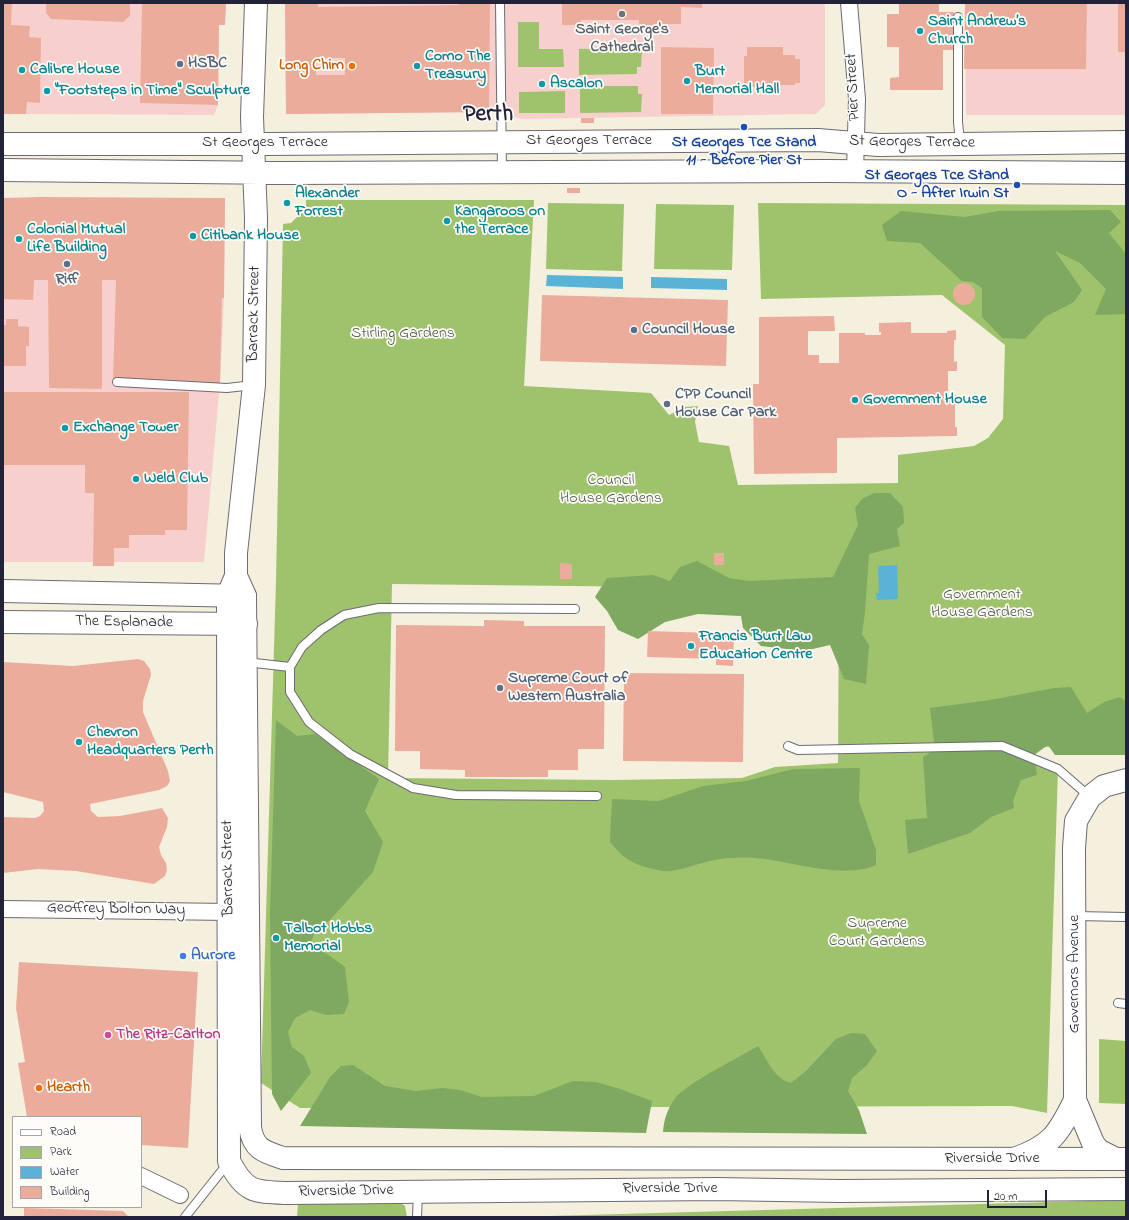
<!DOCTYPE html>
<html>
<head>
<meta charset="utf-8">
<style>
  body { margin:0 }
  #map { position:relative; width:1129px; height:1220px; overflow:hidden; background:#f4f0dd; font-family:"Indie Flower",sans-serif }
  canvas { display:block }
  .frame { position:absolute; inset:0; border:4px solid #22223b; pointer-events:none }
  .legend { position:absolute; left:12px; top:1116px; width:130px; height:92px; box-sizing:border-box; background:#fdfcf7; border:1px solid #a5a5ac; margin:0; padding:5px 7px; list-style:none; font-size:12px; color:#22223b }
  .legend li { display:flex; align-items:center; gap:8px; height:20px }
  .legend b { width:20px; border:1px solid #a5a5ac }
  .scale { position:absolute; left:987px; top:1190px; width:60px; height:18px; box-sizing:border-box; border:2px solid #22223b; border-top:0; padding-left:5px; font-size:12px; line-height:14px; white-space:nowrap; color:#22223b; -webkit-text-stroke:3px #fdfcf7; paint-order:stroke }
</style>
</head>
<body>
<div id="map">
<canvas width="1129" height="1220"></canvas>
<div class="frame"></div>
<ul class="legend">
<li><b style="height:5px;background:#fff"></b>Road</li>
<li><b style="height:11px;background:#9fc26c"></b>Park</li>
<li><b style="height:11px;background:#59b3d7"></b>Water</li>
<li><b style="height:11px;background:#ecac9c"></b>Building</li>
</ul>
<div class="scale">20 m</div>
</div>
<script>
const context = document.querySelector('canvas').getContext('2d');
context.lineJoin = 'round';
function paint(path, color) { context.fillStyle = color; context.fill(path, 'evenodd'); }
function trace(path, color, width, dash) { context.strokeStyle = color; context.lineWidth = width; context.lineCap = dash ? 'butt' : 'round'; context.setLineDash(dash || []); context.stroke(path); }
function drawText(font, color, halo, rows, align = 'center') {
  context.font = font + ' "Indie Flower",sans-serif'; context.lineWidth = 3.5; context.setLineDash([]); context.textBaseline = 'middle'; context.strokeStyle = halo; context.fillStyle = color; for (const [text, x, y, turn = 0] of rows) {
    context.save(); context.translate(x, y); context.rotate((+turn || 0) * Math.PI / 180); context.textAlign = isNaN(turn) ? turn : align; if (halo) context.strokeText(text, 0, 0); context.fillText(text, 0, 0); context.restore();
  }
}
const built = new Path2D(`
  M 3,3 L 226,3 L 225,25 L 219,25 L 218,105 L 214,115 L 3,114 Z
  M 285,3 L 825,3 L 825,105 L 816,114 L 523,119 L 489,112 L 286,114 Z
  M 965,3 L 1126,3 L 1126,115 L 966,115 Z
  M 3,198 L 225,198 L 224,298 L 220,383 L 204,562 L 3,562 Z`);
const green = new Path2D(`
  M 518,22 L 539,22 L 539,49 L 563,49 L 564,67 L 518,67 Z
  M 640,48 L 642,50 L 641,67 L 637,67 L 637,74 L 579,75 L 579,49 Z
  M 580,86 L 638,86 L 638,94 L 642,94 L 641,112 L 580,113 Z
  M 565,91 L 565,113 L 519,113 L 519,92 Z
  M 306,200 L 534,200 L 524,386 L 651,393 L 669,415 L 685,407 L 698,406 L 695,422 L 699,442 L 729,446 L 738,485 L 898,483 L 898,455 L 974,446 L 988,438 L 1003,419 L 1005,345 L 942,295 L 761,299 L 758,203 L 1126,205 L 1126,749 L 1004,746 L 1058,769 L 1047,1113 L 1012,1106 L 300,1108 L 261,1083 L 276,581 L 283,224 L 291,223 L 306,208 ZM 392,584 L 839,589 L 838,763 L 775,767 L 742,778 L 614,780 L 388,778 Z
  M 548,203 L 624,204 L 622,271 L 546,269 Z
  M 656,204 L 734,205 L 732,270 L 654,269 Z
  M 1099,1039 L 1126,1041 L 1126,1104 L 1099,1103 Z
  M 1126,1200 L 1126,1217 L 512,1217 Z
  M 298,1203 L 401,1203 L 405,1206 L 407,1217 L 297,1217 Z`);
const forest = new Path2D(`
  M 1110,210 L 1121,222 L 1109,233 L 1126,254 L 1126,314 L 1095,315 L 1106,289 L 1080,263 L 1055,251 L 1082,290 L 1074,302 L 1045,317 L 1025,339 L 1002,338 L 982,317 L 982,288 L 973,282 L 962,281 L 920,243 L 887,241 L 882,225 L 901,211 L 965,217 L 998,211 Z
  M 874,493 L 890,493 L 903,507 L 904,523 L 897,529 L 900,546 L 869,554 L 865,612 L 862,634 L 869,645 L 866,684 L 844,679 L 830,645 L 804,651 L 761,646 L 743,628 L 741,616 L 698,614 L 665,622 L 638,639 L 618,630 L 607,611 L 595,597 L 607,578 L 653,575 L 670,581 L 680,567 L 697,561 L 729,578 L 749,581 L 833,577 L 858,525 L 855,508 L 862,499 Z
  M 1071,687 L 1087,713 L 1104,702 L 1120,697 L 1126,701 L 1126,755 L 1055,755 L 1048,745 L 1034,755 L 1037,775 L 1021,780 L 1013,801 L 1014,808 L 991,817 L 970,833 L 908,854 L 905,820 L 927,818 L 923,757 L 935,750 L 930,708 L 990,700 L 1054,688 Z
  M 276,720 L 297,736 L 315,734 L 379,779 L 365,811 L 383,842 L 373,872 L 329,921 L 317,926 L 310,945 L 327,954 L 345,967 L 349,1002 L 344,1014 L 326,1015 L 310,1010 L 295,1018 L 288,1032 L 292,1047 L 304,1056 L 311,1073 L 281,1111 L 272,1094 L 270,913 Z
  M 860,768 L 859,801 L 876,850 L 876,865 C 842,880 792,861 756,858 C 744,857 727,857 714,860 C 702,862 675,873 664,871 C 639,867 626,862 610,842 L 612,799 L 659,801 L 703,786 L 746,781 L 793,769 Z
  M 851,1033 L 865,1034 L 877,1051 L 867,1065 L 852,1078 L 848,1091 L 859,1110 L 867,1134 L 663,1132 C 664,1120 667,1110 674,1100 C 683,1085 740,1057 758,1046 C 767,1059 774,1079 791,1083 L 806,1071 L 836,1039 Z
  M 353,1065 L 385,1086 L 416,1091 L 443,1088 L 460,1090 L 482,1097 L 534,1096 L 573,1081 L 596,1082 L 620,1089 L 652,1101 L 646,1133 L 300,1126 L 330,1077 L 341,1066 Z`);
const water = new Path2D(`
  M 547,275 L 623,277 L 623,289 L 546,286 Z
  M 651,277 L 727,279 L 727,290 L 651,288 Z
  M 897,565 L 898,599 L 877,600 L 876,593 L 879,593 L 878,566 Z`);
const building = new Path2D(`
  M 3,3 L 12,3 L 11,25 L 30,26 L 29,37 L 41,38 L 40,103 L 27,102 L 26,114 L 3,114 Z
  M 46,3 L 130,3 L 130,16 L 123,22 L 51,19 L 46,13 Z
  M 142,3 L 226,3 L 225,25 L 219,25 L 218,105 L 140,103 Z
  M 285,3 L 318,3 L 318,7 L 459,5 L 459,3 L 490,3 L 489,112 L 286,114 ZM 316,58 L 345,58 L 345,75 L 316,75 Z
  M 562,3 L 702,3 L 702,8 L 681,7 L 681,24 L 665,24 L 665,34 L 639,34 L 639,20 L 581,20 L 581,25 L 562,25 Z
  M 899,3 L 939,3 L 939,12 L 954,12 L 953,50 L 943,50 L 943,90 L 890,90 L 890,78 L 899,77 L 899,47 L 887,47 L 887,14 L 899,14 Z
  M 965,3 L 1087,3 L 1086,69 L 964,69 Z
  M 1118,3 L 1126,3 L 1126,52 L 1118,52 Z
  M 661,47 L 714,48 L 713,114 L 661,114 Z
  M 747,47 L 783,47 L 783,55 L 795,55 L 795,59 L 800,59 L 800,83 L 795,83 L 795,85 L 775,85 L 775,94 L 765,94 L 764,87 L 744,87 L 744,56 L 747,56 Z
  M 581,118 L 594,118 L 594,123 L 581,123 Z
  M 567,188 L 580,188 L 580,193 L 567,193 Z
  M 39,197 L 225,198 L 224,298 L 222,298 L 220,383 L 113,380 L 116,280 L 102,280 L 102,389 L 49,388 L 48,280 L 34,280 L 33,300 L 3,299 L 3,198 Z
  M953 294a11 11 0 1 1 22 0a11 11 0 1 1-22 0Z
  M 542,295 L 728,300 L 726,366 L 540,361 Z
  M 834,316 L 835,331 L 808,331 L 808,355 L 819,355 L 819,363 L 839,363 L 839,333 L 865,333 L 865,335 L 881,335 L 881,332 L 879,332 L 879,323 L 911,322 L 911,333 L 947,333 L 947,331 L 956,330 L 956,340 L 954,340 L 954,362 L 957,361 L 957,371 L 948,371 L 948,395 L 957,395 L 957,405 L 955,405 L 955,427 L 957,427 L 957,436 L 837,438 L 837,473 L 754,474 L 753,384 L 759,384 L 759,317 Z
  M 6,319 L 18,319 L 18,326 L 29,327 L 29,346 L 26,346 L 26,366 L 3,366 L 3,325 L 6,325 Z
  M 3,392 L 189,392 L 187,530 L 165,530 L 165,535 L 129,535 L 129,548 L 114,548 L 114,566 L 93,566 L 94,493 L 85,493 L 85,465 L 3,465 Z
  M 714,553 L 724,553 L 724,565 L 714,565 Z
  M 560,563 L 572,564 L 572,579 L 560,579 Z
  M 484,620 L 524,621 L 524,626 L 605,626 L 604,749 L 578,749 L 578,770 L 548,770 L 548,777 L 465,777 L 465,770 L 420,769 L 420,751 L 395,751 L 396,625 L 484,626 Z
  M 648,631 L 715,633 L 714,638 L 718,638 L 718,632 L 734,633 L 733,666 L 716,665 L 716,655 L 714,655 L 714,659 L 647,657 Z
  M 138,659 L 144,661 L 150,669 L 151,675 L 143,701 L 143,712 L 168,771 L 170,781 L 167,786 L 159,790 L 90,804 L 91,811 L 98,817 L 120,816 L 162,808 L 168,818 L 167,827 L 159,847 L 161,855 L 166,863 L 167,870 L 165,876 L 154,884 L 76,871 L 38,869 L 3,873 L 3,817 L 35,818 L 40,816 L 44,811 L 43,802 L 3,792 L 3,662 L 73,666 Z
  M 624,673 L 744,674 L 743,762 L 623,761 Z
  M 19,962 L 198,972 L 188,1148 L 141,1145 L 141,1117 L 27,1117 L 18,1063 L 25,1062 L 16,1008 Z
  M 24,1208 L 123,1211 L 129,1217 L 24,1217 Z`);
const lane = new Path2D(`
  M 500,3 L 502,172
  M 958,17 L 958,122 L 960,142
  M 117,382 L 227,388 L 253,385
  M 575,609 L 379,608 L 344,615 L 321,630 L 302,647 L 290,667 L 290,692 L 309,722 L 350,754 L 413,788 L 456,795 L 597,796
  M 246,662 L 290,667
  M 788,746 L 798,750 L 1002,746 L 1058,769 L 1090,797
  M 1076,916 L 1126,917
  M 1118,1003 L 1126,1004
  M 185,1217 L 228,1163
  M 417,1217 L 418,1192`);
const street = new Path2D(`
  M 849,3 L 857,99 L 855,172
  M 3,909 L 230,912
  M 141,1176 L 180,1195`);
const secondary = new Path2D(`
  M 3,591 L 245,596
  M 3,622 L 246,624
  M 1014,1159 C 1051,1146 1058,1135 1075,1100
  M 1116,1159 L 1098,1150 L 1093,1143 L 1075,1100 L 1074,848 L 1076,821 L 1090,797 L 1104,786 L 1126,780`);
const primary = new Path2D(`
  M 256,3 L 252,117 L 256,218 L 254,385 L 236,553 L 236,576 L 245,596 L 250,1127 C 253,1149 264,1152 283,1158 L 1126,1159
  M 3,144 L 267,144 L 818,140 L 878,145 L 1126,142
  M 3,170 L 285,173 L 826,171 L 1126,173
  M 236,576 L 228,595 L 229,1161 C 245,1193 255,1192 288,1193 L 716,1189 L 840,1191 L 1126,1189`);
const markers = [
  [622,14,4,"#6b7280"],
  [920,31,4,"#0f9aa8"],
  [180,64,4,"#5c6f8a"],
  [352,66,4,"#e8710a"],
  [417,66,4,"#0f9aa8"],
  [22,70,4,"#0f9aa8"],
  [687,81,4,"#0f9aa8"],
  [542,84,4,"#0f9aa8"],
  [47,91,4,"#0f9aa8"],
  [744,127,4,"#1a4fb4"],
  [1017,185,4,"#1a4fb4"],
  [287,203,4,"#0f9aa8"],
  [447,221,4,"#0f9aa8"],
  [193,236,4,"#0f9aa8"],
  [19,239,4,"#0f9aa8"],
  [67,264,4,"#5c6f8a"],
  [634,330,4,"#5c6f8a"],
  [855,400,4,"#0f9aa8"],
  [667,404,4,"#5c6f8a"],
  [65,428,4,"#0f9aa8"],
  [136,479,4,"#0f9aa8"],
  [691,646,4,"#0f9aa8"],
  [500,688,4,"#5c6f8a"],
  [79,742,4,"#0f9aa8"],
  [276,938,4,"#0f9aa8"],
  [183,956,4,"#3f7fe0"],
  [108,1035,4,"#d1479c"],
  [39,1088,4,"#e8710a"]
];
const cultureNames = [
  ["Saint Andrew’s",928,22],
  ["Church",928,40],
  ["Como The",425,57],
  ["Treasury",425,75],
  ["Calibre House",30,70],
  ["Burt",695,72],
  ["Memorial Hall",695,90],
  ["Ascalon",550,84],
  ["\"Footsteps in Time\" Sculpture",55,91],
  ["Alexander",295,194],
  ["Forrest",295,212],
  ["Kangaroos on",455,212],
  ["the Terrace",455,230],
  ["Colonial Mutual",27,230],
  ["Life Building",27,248],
  ["Citibank House",201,236],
  ["Government House",863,400],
  ["Exchange Tower",73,428],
  ["Weld Club",144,479],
  ["Francis Burt Law",699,637],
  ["Education Centre",699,655],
  ["Chevron",87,733],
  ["Headquarters Perth",87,751],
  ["Talbot Hobbs",284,929],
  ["Memorial",284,947]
];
const worshipNames = [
  ["Saint George's",622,30],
  ["Cathedral",622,48]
];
const serviceNames = [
  ["HSBC",188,64],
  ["Riff",67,280,"center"],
  ["Council House",642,330],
  ["CPP Council",675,395],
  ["House Car Park",675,413],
  ["Supreme Court of",508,679],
  ["Western Australia",508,697]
];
const foodNames = [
  ["Long Chim",344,66],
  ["Hearth",47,1088,"left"]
];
const streetNames = [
  ["Pier Street",854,87,-93],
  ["St Georges Terrace",589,141],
  ["St Georges Terrace",265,143],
  ["St Georges Terrace",912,143,1],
  ["Barrack Street",255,314,-89],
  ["The Esplanade",124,623,1],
  ["Barrack Street",229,868,-91],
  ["Geoffrey Bolton Way",116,910,1],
  ["Governors Avenue",1075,974,-90],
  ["Riverside Drive",992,1159],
  ["Riverside Drive",670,1189],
  ["Riverside Drive",346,1192,-1]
];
const transitNames = [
  ["St Georges Tce Stand",744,143],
  ["11 - Before Pier St",744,161],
  ["St Georges Tce Stand",1009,176,"right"],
  ["O - After Irwin St",1009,194,"right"]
];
const parkNames = [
  ["Stirling Gardens",403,334],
  ["Council",611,481],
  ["House Gardens",611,499],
  ["Government",982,595],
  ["House Gardens",982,613],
  ["Supreme",877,924],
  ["Court Gardens",877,942]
];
const shopNames = [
  ["Aurore",191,956]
];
const hotelNames = [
  ["The Ritz-Carlton",116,1035]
];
const townNames = [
  ["Perth",488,116]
];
paint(built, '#f7d0ce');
paint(green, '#9fc26c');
paint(forest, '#7fa860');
paint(water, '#59b3d7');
paint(building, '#ecac9c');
trace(lane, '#6c6a74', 10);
trace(street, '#6c6a74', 18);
trace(secondary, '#6c6a74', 24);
trace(primary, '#6c6a74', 24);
trace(lane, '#fff', 8);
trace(street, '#fff', 16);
trace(secondary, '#fff', 22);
trace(primary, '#fff', 22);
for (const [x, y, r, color] of markers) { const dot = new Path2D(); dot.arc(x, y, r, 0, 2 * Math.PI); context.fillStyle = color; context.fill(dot); trace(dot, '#fdfcf7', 1.5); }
drawText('bold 16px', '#0d838f', '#fdfcf7', cultureNames, 'left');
drawText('bold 16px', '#5b616d', '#fdfcf7', worshipNames);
drawText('bold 16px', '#4e5e75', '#fdfcf7', serviceNames, 'left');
drawText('bold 16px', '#c56008', '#fdfcf7', foodNames, 'right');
drawText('16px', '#22223b', '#fdfcf7', streetNames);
drawText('bold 16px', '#164399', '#fdfcf7', transitNames);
drawText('16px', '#4e5a4c', '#fdfcf7', parkNames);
drawText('bold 16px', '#366cbe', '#fdfcf7', shopNames, 'left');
drawText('bold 16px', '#b23c85', '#fdfcf7', hotelNames, 'left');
drawText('bold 24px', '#22223b', '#fdfcf7', townNames);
</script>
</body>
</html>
